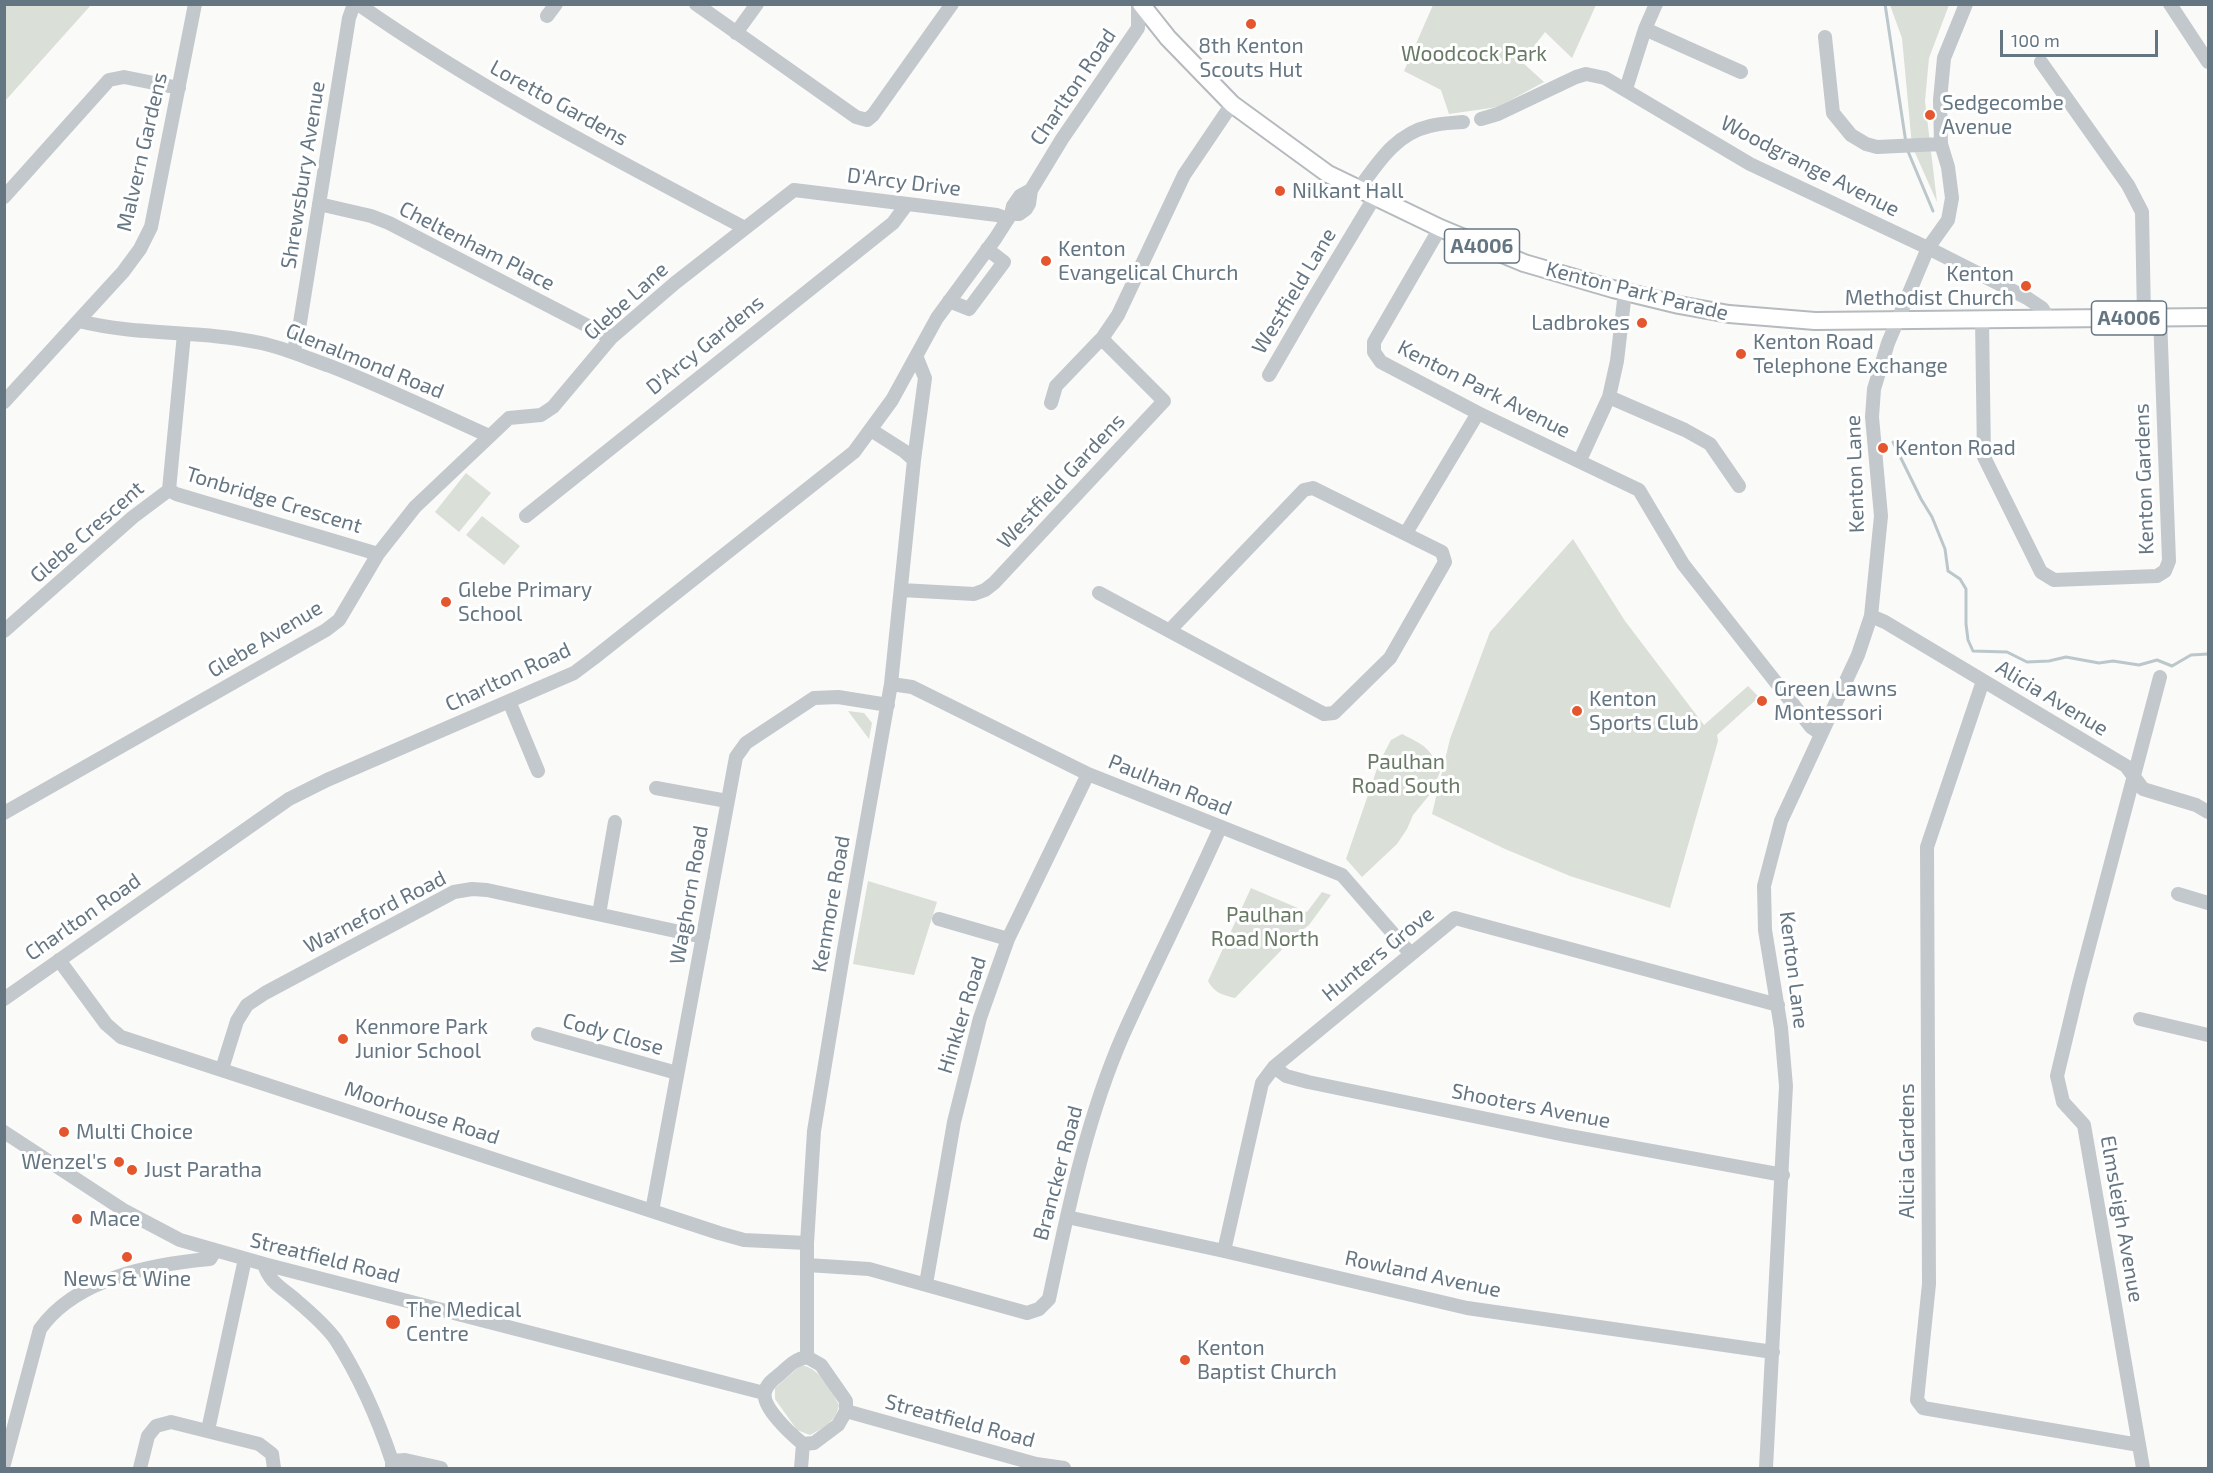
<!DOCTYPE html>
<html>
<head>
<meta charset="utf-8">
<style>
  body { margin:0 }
  #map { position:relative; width:2213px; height:1473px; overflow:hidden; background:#fafaf8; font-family:"Exo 2",sans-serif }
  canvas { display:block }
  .frame { position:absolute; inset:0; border:6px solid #657683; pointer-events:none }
  .scale { position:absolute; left:2000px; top:30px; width:158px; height:27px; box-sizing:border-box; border:3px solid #657683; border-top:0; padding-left:8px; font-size:18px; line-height:21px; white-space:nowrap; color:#657683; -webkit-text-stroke:4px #fff; paint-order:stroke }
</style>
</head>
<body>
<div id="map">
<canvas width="2213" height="1473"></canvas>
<div class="frame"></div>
<div class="scale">100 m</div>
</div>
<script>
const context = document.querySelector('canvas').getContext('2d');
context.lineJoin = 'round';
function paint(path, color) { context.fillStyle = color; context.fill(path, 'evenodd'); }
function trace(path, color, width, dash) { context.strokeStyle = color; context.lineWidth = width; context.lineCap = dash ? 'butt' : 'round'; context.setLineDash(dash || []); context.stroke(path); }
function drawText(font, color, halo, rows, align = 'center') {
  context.font = font + ' "Exo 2",sans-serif'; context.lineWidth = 6; context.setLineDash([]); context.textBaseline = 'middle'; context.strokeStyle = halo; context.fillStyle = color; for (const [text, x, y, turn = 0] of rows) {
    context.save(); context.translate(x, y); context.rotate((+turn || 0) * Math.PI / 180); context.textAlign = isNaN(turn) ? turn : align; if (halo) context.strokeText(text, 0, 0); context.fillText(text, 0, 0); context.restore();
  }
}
const green = new Path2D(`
  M 5,4 L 91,5 L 5,101 L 4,5 Z
  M 1433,5 L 1596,5 L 1572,58 L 1545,32 L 1522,62 L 1544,82 L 1498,107 L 1449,114 L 1441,90 L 1404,71 Z
  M 1890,5 L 1949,5 L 1929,58 L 1925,101 L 1937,202 L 1912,146 L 1902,38 Z
  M 466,473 L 491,493 L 459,532 L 435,512 Z
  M 482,516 L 520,546 L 504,565 L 466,535 Z
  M 1573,539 L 1625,621 L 1704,725 L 1748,686 L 1759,697 L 1717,735 L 1718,741 L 1670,908 L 1570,876 L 1505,849 L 1432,814 L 1450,739 L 1490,632 Z
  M 848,711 L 864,713 L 872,723 L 869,739 Z
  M 1402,734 C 1425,746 1430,747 1440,772 L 1431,793 L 1413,815 L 1407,829 L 1397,844 L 1362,877 L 1346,859 L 1379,763 L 1391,740 Z
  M 868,881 L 937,902 L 914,975 L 853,964 Z
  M 1251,888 L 1307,912 L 1322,892 L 1331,895 L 1309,925 L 1296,935 L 1235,998 C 1223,995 1214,993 1208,981 Z
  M 801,1365 C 820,1368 830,1389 839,1405 C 836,1421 824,1428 810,1435 L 797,1430 L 775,1399 L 775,1388 Z`);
const stream = new Path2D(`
  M 1885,4 L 1906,143
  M 1907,149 L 1933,211
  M 1893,442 L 1921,499 L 1932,517 L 1945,549 L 1948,571 L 1960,579 L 1966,589 L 1966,624 L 1968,640 L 1973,651 L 2007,652 L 2027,662 L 2049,661 L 2066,657 L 2099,663 L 2113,661 L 2139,665 L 2157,660 L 2172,666 L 2191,655 L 2208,654`);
const minor = new Path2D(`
  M 358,4 C 481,90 613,158 745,228
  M 696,4 L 856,117 L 867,120 L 873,115 L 952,4
  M 2170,4 L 2208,62
  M 547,16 L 556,4
  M 1645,29 L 1741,72
  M 736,33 L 757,4
  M 1825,37 L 1833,113 L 1851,135 L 1866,144 L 1877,147 L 1941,144
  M 2041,62 L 2128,185 L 2142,212 L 2144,317
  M 1626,89 L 1645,29 L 1656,4
  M 1481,119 L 1498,114 L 1576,77 L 1586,74 L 1605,78 L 1750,164 L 1928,248 L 2027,298 L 2042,308 L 2049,319
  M 1358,190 C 1378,163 1395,134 1430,126 C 1441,123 1452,123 1463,122
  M 4,197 L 109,80 L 124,77 L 179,88
  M 319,204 L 371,216 L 389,223 L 611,338
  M 1011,214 L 1019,214 L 1026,209 L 1029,204 L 1031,190 L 1062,139 L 1138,28 L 1138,4
  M 1440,228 L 1374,342 L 1374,352 L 1381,362 L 1478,413 L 1639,490 L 1683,564 L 1811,727 L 1821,734
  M 949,301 L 969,309 L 1004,262 L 987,249
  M 1982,319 L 1984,457 L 2041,572 L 2054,580 L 2157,576 L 2165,571 L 2169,561 L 2160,317
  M 79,321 C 138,336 201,330 261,343 C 284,348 307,358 330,366 C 384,387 436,412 489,436
  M 293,352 L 298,335 L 349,18 L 354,4
  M 1269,375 L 1309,306 L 1374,198
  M 1609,397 L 1685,430 L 1710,444 L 1739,486
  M 4,402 L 123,272 L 140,249 L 151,227 L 195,4
  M 1051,403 L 1056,386 L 1103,337 L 1118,315 L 1184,175 L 1232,104
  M 871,430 L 904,451 L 914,460
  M 1580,460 L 1609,397 L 1617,361 L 1625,292
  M 169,490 L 176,494 L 378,554
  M 169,490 L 184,334
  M 526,516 L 893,223 L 907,204
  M 1406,533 L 1478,413
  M 901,590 L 974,594 L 985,590 L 994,583 L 1164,401 L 1106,343 L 1103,337
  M 1099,593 L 1324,714 L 1334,713 L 1390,658 L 1445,562 L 1442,552 L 1313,488 L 1304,490 L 1169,631
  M 1871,616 L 1885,622 L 2126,766 L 2143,789 L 2196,805 L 2208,812
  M 4,631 L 133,517 L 169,490
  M 1983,681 L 1927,847 L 1929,1284 L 1917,1400 L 1923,1408 L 2139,1445
  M 891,684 L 912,687 L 1088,774 L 1342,875 L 1410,953
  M 509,701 L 538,771
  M 656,788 L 727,801
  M 4,813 L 326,630 L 339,620 L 378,554 L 415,507 L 509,418 L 541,415 L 553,407 L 611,338 L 675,283 L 794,190 L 997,215 L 1008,219
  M 2178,894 L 2208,903
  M 599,914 L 615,822
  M 939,919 L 1008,939
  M 59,960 L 106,1024 L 121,1037 L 719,1233 L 744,1240 L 807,1243
  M 4,999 L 289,799 L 327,780 L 574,673 L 594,658 L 854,452 L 892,400 L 937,318 L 995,239 L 1011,214 L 1013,206 L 1020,196 L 1031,190
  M 2140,1019 L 2208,1035
  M 538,1034 L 677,1073
  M 1274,1067 L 1286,1076 L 1308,1082 L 1565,1135 L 1783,1175
  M 222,1069 L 237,1021 L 247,1005 L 265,993 L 454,892 L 472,889 L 487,890 L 703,937
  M 4,1132 L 125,1211 L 180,1240 L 264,1264 L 764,1393
  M 652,1211 L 736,757 L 746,743 L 814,698 L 838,697 L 888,705
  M 1067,1217 L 1224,1251 L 1467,1308 L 1773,1352
  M 1224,1251 L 1262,1083 L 1274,1067 L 1455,918 L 1778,1005
  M 264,1264 C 269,1283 284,1289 297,1301 C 310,1312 326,1326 336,1340 C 360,1378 378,1419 392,1461 L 392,1468
  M 807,1265 L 869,1269 L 1027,1313 L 1039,1309 L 1049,1299 C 1068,1210 1086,1120 1123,1035 C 1154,966 1189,898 1220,828
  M 926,1284 L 954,1122 L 980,1018 L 1008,939 L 1088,774
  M 807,1357 L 807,1243 L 814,1131 L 843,955 L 891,684 L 914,460 L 925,378 L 917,358
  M 807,1357 L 821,1365 L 846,1401 L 846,1411 L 838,1425 L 814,1443 L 803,1444 C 792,1435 761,1407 765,1392 C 767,1383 774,1379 780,1374 C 789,1366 795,1359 807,1357 Z
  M 846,1411 L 1036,1464 L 1064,1468
  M 208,1430 L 245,1259
  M 392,1461 L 405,1460 L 441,1468
  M 4,1464 L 40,1329 C 76,1278 152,1264 210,1259 L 215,1251
  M 140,1468 L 148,1436 L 156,1426 L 171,1422 L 259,1444 L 272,1454 L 274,1468
  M 801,1468 L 803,1444
  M 1766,1468 L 1786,1086 L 1781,1028 L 1765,930 L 1764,886 L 1781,821 L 1858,655 L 1871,616 L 1881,516 L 1872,417 L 1874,389 L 1888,343 L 1928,248 L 1948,220 L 1952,198 L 1948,167 L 1941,144 L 1940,100 L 1944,58 L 1966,4
  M 2143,1468 L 2084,1125 L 2063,1102 L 2057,1076 L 2079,984 L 2160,677`);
const major = new Path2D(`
  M 1141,4 L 1168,38 L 1232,104 L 1328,174 L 1440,228 L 1524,263 L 1613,289 L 1679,305 L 1729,314 L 1815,321 L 2208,317`);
const markers = [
  [1251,24,6,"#e4572e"],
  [1930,115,6,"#e4572e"],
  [1280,191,6,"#e4572e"],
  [1046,261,6,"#e4572e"],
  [2026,286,6,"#e4572e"],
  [1642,323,6,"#e4572e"],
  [1741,354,6,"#e4572e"],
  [1883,448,6,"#e4572e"],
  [446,602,6,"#e4572e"],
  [1762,701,6,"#e4572e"],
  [1577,711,6,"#e4572e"],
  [343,1039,6,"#e4572e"],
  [64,1132,6,"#e4572e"],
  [119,1162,6,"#e4572e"],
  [132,1170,6,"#e4572e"],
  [77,1219,6,"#e4572e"],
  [127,1257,6,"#e4572e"],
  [393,1322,8,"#e4572e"],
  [1185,1360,6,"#e4572e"]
];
const shields = [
  [1482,246,75],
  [2129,318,75]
];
const shieldNames = [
  ["A4006",1482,246],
  ["A4006",2129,318]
];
const poiNames = [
  ["8th Kenton",1251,46,"center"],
  ["Scouts Hut",1251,70,"center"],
  ["Sedgecombe",1942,103],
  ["Avenue",1942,127],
  ["Nilkant Hall",1292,191],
  ["Kenton",1058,249],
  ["Evangelical Church",1058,273],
  ["Kenton",2014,274,"right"],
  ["Methodist Church",2014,298,"right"],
  ["Ladbrokes",1630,323,"right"],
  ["Kenton Road",1753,342],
  ["Telephone Exchange",1753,366],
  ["Kenton Road",1895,448],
  ["Glebe Primary",458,590],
  ["School",458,614],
  ["Green Lawns",1774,689],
  ["Montessori",1774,713],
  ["Kenton",1589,699],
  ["Sports Club",1589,723],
  ["Kenmore Park",355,1027],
  ["Junior School",355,1051],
  ["Multi Choice",76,1132],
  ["Wenzel's",107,1162,"right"],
  ["Just Paratha",144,1170],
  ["Mace",89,1219],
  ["News & Wine",127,1279,"center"],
  ["The Medical",406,1310],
  ["Centre",406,1334],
  ["Kenton",1197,1348],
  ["Baptist Church",1197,1372]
];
const parkNames = [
  ["Woodcock Park",1474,54],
  ["Paulhan",1406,762],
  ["Road South",1406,786],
  ["Paulhan",1265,915],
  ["Road North",1265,939]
];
const streetNames = [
  ["Charlton Road",1073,87,-56],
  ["Loretto Gardens",559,103,29],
  ["Malvern Gardens",142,152,-77],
  ["Woodgrange Avenue",1810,166,27],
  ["Shrewsbury Avenue",303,175,-81],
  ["D'Arcy Drive",904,182,7],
  ["Cheltenham Place",477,246,27],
  ["Westfield Lane",1294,291,-59],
  ["Kenton Park Parade",1637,291,14],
  ["Glebe Lane",626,301,-42],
  ["D'Arcy Gardens",705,345,-39],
  ["Glenalmond Road",365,361,22],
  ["Kenton Park Avenue",1484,389,27],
  ["Kenton Lane",1855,474,-92],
  ["Kenton Gardens",2144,479,-92],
  ["Westfield Gardens",1061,481,-47],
  ["Tonbridge Crescent",274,500,17],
  ["Glebe Crescent",87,532,-41],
  ["Glebe Avenue",265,639,-31],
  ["Charlton Road",508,677,-25],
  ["Alicia Avenue",2052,698,31],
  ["Paulhan Road",1170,785,22],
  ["Waghorn Road",689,895,-80],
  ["Kenmore Road",831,904,-80],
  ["Warneford Road",375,912,-27],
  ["Charlton Road",83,917,-35],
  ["Hunters Grove",1378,954,-39],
  ["Kenton Lane",1794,970,83],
  ["Hinkler Road",962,1015,-73],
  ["Cody Close",613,1034,16],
  ["Shooters Avenue",1531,1106,11],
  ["Moorhouse Road",422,1113,18],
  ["Alicia Gardens",1907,1151,-90],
  ["Brancker Road",1058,1173,-75],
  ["Elmsleigh Avenue",2122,1219,80],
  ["Streatfield Road",325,1258,14],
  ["Rowland Avenue",1423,1274,12],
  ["Streatfield Road",960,1421,15]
];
paint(green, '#dadfd7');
trace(stream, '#bbc7cb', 3);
trace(major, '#b5babe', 20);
trace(minor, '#c3c8cc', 14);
trace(major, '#fff', 16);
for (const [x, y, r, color] of markers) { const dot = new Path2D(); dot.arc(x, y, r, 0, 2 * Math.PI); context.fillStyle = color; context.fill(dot); trace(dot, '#fff', 2); }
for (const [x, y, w] of shields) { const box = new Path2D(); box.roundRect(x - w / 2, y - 17, w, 34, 4.5); context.fillStyle = '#fff'; context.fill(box); trace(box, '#657683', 1.5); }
drawText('bold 20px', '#657683', null, shieldNames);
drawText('21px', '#657683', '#fff', poiNames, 'left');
drawText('21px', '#687a64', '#fff', parkNames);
drawText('21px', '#657683', '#fff', streetNames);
</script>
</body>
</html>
